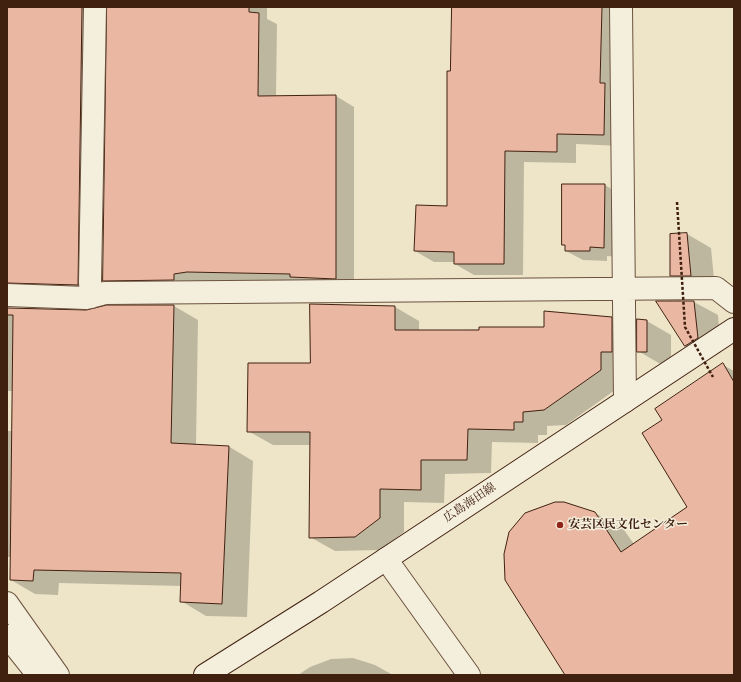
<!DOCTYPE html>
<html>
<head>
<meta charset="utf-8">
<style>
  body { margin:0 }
  #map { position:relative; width:741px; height:682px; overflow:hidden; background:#eee5c9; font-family:Alegreya,serif }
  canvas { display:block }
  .frame { position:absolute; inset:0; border:8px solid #402110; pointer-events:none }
</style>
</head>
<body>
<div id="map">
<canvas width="741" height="682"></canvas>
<div class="frame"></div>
</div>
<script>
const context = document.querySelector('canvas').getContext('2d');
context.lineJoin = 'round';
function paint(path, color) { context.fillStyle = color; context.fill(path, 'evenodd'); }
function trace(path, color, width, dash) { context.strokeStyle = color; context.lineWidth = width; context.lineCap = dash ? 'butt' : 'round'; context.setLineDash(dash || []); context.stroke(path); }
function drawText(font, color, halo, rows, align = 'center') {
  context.font = font + ' Alegreya,"Noto Serif JP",serif'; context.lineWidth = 3; context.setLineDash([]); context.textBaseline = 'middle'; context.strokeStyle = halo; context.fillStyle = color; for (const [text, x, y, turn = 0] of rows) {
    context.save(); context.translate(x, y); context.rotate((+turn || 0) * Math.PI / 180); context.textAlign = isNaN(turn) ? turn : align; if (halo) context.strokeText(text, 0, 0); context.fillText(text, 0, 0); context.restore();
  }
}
const shadow = new Path2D(`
  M 7,7 L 107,7 L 103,11 L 96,295 L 26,293 L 8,282 Z
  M 109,7 L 267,7 L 267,19 L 277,24 L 276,96 L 336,96 L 354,107 L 354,288 L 122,291 L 104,280 Z
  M 453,7 L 622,7 L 622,146 L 576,144 L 576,163 L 524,162 L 523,275 L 474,275 L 455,264 L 455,262 L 434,262 L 415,251 L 448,207 Z
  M 605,185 L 621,195 L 621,257 L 607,256 L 607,261 L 583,260 L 566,251 L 566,246 L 563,244 Z
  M 687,234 L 711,248 L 715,289 L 695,289 L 671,275 Z
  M 658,302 L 694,302 L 718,315 L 721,352 L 710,359 L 686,346 Z
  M 311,305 L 395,307 L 419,321 L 419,331 L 545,328 L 611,318 L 636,332 L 636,366 L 625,366 L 625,383 L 566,425 L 547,426 L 547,435 L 538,435 L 538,443 L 492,442 L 491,473 L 445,474 L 444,503 L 404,502 L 404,532 L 380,550 L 335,551 L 310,537 L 311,445 L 273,445 L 248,431 L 311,364 Z
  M 174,306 L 198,320 L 196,445 L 228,446 L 253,461 L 247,617 L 206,616 L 181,601 L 182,586 L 59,583 L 58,595 L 35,594 L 11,580 L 11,557 L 7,557 L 7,431 L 13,431 L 13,391 L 7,391 L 7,309 L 86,311 Z
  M 638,320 L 647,321 L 671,335 L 671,365 L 662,365 L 638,351 Z
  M 723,365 L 734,371 L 734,675 L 566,675 L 595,513 L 624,530 L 634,544 L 688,507 L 663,420 Z
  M 353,658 L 375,665 L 393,675 L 298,675 L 310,667 L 331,659 Z`);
const building = new Path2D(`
  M 7,7 L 82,7 L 78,285 L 7,283 Z
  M 107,7 L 249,7 L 249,12 L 259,13 L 258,96 L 336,95 L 336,279 L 290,277 L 290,274 L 187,272 L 174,274 L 174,280 L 103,281 Z
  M 452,7 L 602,7 L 600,83 L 605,83 L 604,135 L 557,134 L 557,152 L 505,151 L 504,264 L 454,264 L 454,252 L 414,251 L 416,205 L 447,206 L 447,71 L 450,71 Z
  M 562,184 L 605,184 L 604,248 L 590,247 L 590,251 L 565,251 L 565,245 L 562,245 Z
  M 687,233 L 691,276 L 670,276 L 670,234 Z
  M 656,301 L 694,301 L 698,338 L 685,346 Z
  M 310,304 L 395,306 L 395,330 L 479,330 L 479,327 L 544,327 L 544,311 L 612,317 L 612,352 L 601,352 L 601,370 L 544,410 L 523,412 L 523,422 L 514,422 L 514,430 L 468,429 L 467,460 L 421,460 L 421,490 L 380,489 L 380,518 L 355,537 L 309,538 L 310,432 L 247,432 L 248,363 L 310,363 Z
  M 107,305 L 174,305 L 171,443 L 229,446 L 222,604 L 180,602 L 181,573 L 34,570 L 33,581 L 10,580 L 13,315 L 7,315 L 7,308 L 86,310 Z
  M 637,319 L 647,320 L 647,352 L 637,352 Z
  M 723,363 L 734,382 L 734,675 L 565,675 L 505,580 L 504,554 L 509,532 L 525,513 L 555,502 L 564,502 L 595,512 L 621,552 L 687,507 L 642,433 L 662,420 L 655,409 Z`);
const minor = new Path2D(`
  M 621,7 L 625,401
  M 7,295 L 86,298 L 105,293 L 716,288 L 734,302
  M 91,297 L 90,282 L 95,7
  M 7,603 L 58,675
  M 7,636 L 38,675`);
const tertiary = new Path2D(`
  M 386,559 L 469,675`);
const secondary = new Path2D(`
  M 205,675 L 321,602 L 734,329`);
const pathBridge = new Path2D(`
  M 677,202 L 685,327 L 713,377`);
const markers = [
  [560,525,4,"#8f2418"]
];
const streetNames = [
  ["広島海田線",470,503,-34]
];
const poiNames = [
  ["安芸区民文化センター",568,525]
];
paint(shadow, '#0003');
paint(building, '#eab7a2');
trace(building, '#402110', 1);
trace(minor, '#6c523e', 24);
trace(tertiary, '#6c523e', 24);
trace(secondary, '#402110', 24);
trace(minor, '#f4eedc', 22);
trace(tertiary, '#f4eedc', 22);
trace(secondary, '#f4eedc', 22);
trace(pathBridge, '#402110', 2.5, [3, 2]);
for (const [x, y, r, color] of markers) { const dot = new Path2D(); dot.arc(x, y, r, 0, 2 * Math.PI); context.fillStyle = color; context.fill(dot); trace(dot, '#f4eedc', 1.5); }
drawText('12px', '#402110', '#f4eedc', streetNames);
drawText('bold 12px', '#402110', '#f4eedc', poiNames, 'left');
</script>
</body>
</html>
